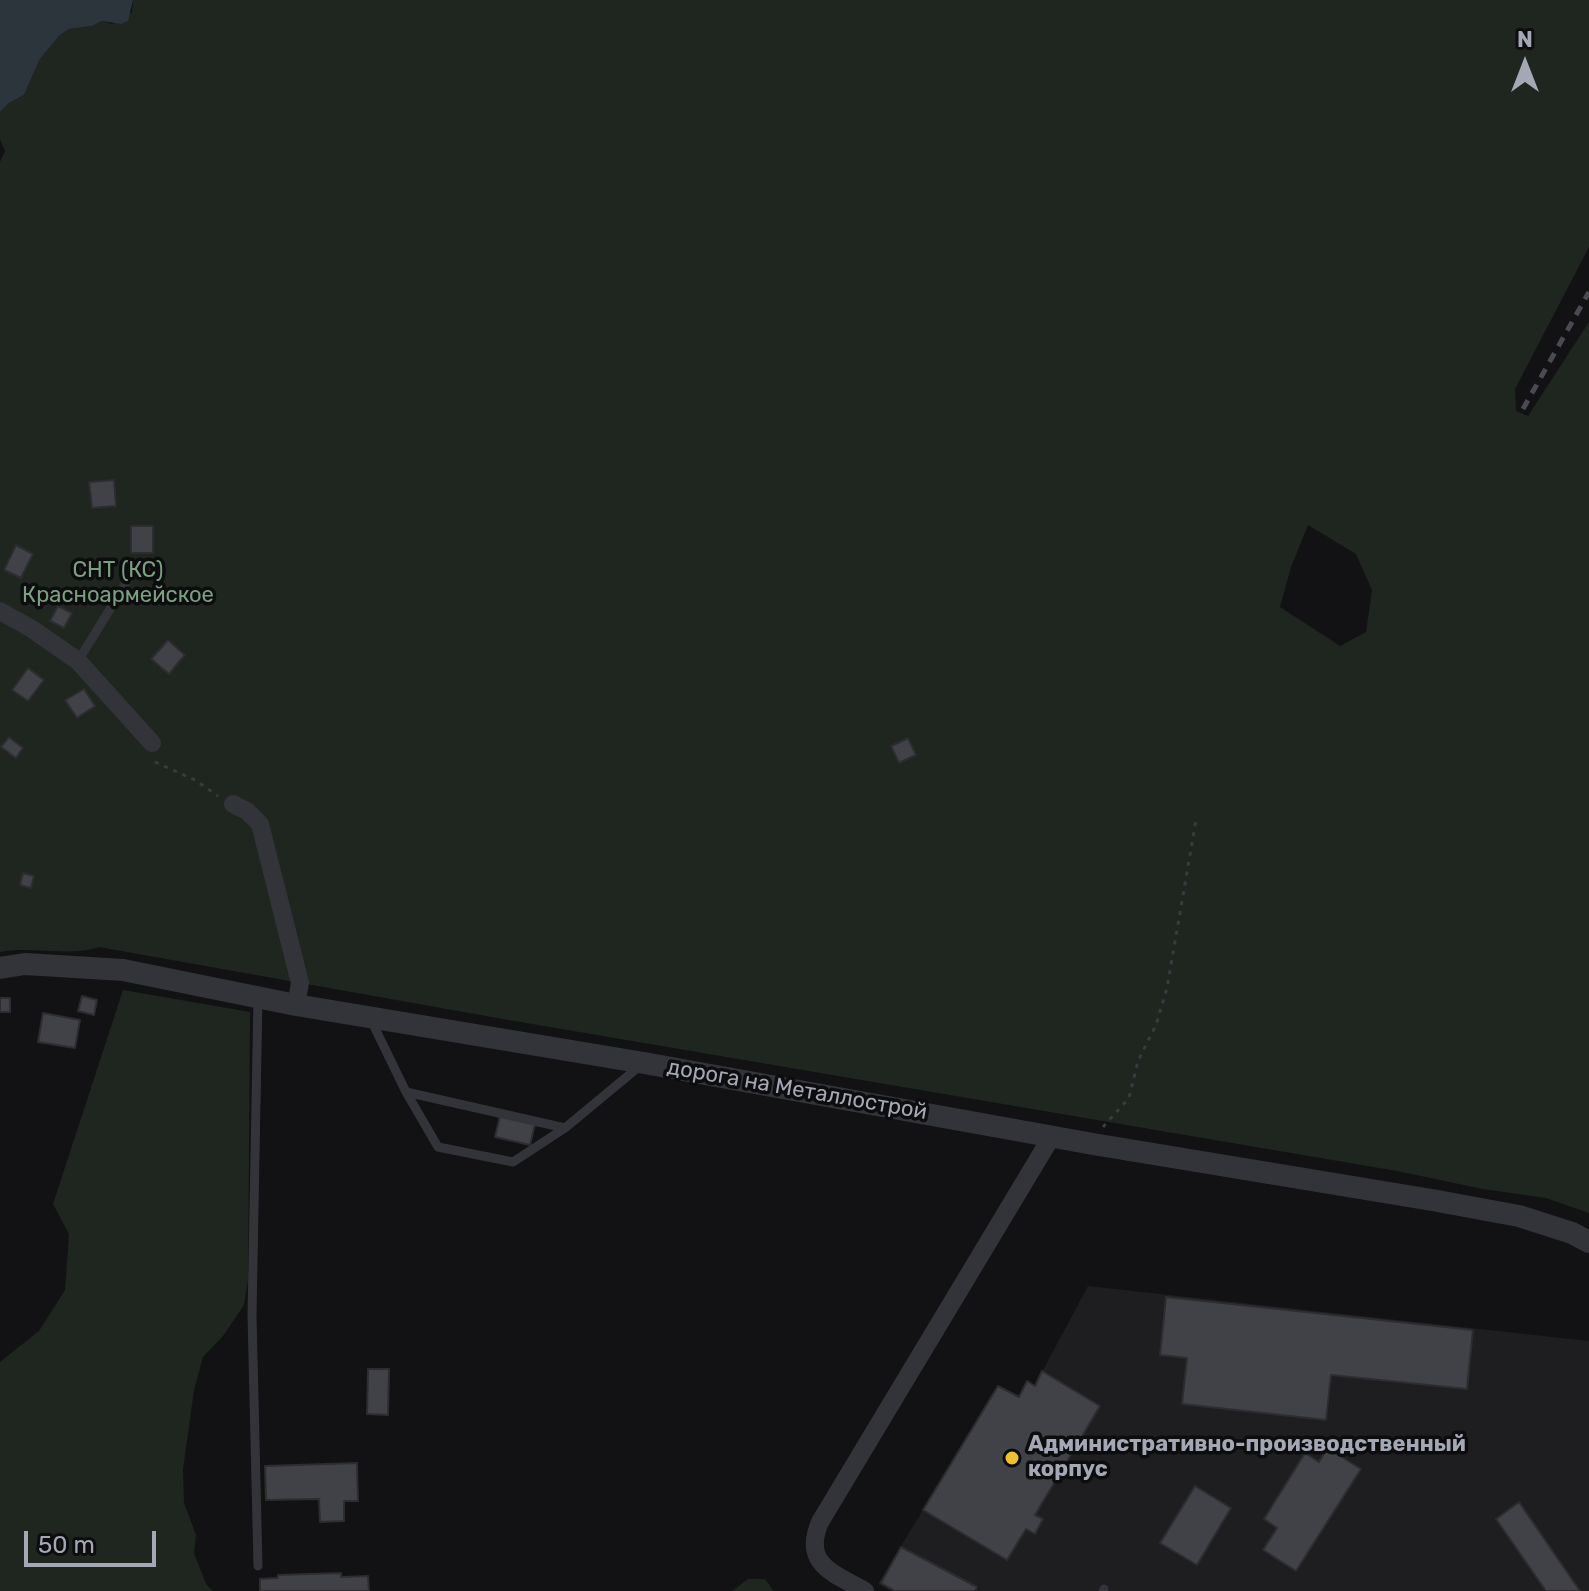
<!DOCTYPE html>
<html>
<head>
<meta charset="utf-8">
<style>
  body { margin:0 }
  #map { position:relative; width:1589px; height:1591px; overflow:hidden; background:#121214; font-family:Rubik,sans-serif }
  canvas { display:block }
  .north { position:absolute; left:1485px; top:24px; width:80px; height:80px; -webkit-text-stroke:6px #0d0d0f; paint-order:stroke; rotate:0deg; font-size:22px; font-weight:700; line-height:32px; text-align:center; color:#a4a7b4 }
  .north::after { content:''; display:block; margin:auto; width:28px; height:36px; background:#a4a7b4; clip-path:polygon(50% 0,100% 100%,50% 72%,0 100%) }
  .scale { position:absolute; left:24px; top:1531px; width:132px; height:36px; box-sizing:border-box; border:4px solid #a4a7b4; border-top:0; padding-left:10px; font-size:24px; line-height:28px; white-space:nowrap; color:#a4a7b4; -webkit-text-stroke:6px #0d0d0f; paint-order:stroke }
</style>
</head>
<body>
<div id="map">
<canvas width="1589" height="1591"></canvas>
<div class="north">N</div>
<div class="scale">50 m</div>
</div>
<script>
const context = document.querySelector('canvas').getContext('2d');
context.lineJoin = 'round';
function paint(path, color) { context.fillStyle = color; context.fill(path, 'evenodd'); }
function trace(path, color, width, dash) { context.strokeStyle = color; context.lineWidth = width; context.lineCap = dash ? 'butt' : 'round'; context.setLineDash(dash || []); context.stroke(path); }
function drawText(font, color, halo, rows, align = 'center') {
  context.font = font + ' Rubik,sans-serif'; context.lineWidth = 7; context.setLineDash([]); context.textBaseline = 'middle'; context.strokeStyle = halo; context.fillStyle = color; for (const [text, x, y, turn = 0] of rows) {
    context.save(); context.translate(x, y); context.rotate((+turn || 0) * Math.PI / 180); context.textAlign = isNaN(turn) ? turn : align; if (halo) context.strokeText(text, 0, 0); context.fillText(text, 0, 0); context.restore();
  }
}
const built = new Path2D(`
  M 1088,1286 L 1589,1341 L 1589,1591 L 891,1591 L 878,1584 L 923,1510 L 1018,1397 L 1027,1381 L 1035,1385 Z`);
const green = new Path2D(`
  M 133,0 L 1589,0 L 1589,247 L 1515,389 L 1516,411 L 1528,416 L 1589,322 L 1589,1213 L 1546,1198 L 1483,1189 L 1397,1171 L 503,1019 L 99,947 C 70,957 32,946 0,952 L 0,162 L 5,151 L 0,139 L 0,112 L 9,103 L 24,95 L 40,59 L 60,35 L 69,29 L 92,26 L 102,21 L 112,24 L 132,12 ZM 1308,525 L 1356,554 L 1372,590 L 1366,632 L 1340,646 L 1280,607 L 1291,567 Z
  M 123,990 L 250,1012 L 248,1280 L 244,1305 L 223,1336 L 203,1357 L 194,1390 L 183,1469 L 184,1503 L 196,1535 L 194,1553 L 206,1584 L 213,1591 L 0,1591 L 0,1362 L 39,1331 L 65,1290 L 69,1234 L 53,1204 Z
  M 748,1579 L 765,1579 L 774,1591 L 732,1591 Z`);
const water = new Path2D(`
  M 0,0 L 133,0 L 128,21 L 121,24 L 102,21 L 92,26 L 69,29 L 60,35 L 40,59 L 24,95 L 9,103 L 0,112 Z`);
const building = new Path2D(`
  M 114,480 L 116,506 L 92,508 L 89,482 Z
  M 131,526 L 153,526 L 153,553 L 131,553 Z
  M 16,545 L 33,554 L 21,578 L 4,570 Z
  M 58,606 L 72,613 L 64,628 L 50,621 Z
  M 168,640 L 185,655 L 169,674 L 151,659 Z
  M 28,668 L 44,680 L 28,701 L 12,690 Z
  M 84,689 L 95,706 L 77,718 L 65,700 Z
  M 9,737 L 23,748 L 16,758 L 1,747 Z
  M 908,738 L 916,755 L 899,763 L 891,746 Z
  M 23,873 L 34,876 L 31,888 L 20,885 Z
  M 82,996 L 97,1000 L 94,1015 L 78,1011 Z
  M 0,998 L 10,998 L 10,1012 L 0,1012 Z
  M 43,1013 L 80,1020 L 75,1048 L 38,1042 Z
  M 500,1116 L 535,1124 L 530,1145 L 495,1137 Z
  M 1166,1297 L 1473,1330 L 1467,1389 L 1331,1375 L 1326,1420 L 1182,1404 L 1187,1358 L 1160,1355 Z
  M 368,1369 L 389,1369 L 388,1415 L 367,1414 Z
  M 1042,1371 L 1100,1406 L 1035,1515 L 1043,1519 L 1035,1534 L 1026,1529 L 1007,1560 L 923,1510 L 998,1386 L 1019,1397 L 1027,1381 L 1035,1386 Z
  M 1327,1448 L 1361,1469 L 1296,1571 L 1263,1550 L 1277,1528 L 1264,1519 L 1305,1453 L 1319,1462 Z
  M 357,1463 L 358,1501 L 344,1501 L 344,1521 L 320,1522 L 319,1499 L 266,1500 L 265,1466 Z
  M 1195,1486 L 1231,1508 L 1197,1565 L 1160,1543 Z
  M 1519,1502 L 1580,1591 L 1546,1591 L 1496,1519 Z
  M 901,1547 L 977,1587 L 975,1591 L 895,1591 L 881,1583 Z
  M 341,1573 L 341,1577 L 368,1576 L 369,1591 L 260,1591 L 260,1579 L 278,1578 L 278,1575 Z`);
const path = new Path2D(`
  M 155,762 L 195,780 L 218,796
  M 1103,1127 L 1129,1098 L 1138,1061 L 1156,1025 L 1167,988 L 1196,820`);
const service = new Path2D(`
  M 78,661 L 131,575
  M 371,1020 L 406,1092 L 438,1147 L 513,1162 L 565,1128 L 641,1065
  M 406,1092 L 565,1128
  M 258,1566 L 252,1315 L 258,997
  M 1103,1591 L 1104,1589`);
const minor = new Path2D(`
  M 0,611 L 32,629 L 78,661 L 152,743
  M 233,804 L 247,811 L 260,824 L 300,983 L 296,1005
  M 865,1591 C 833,1573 802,1564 820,1522 L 1052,1136`);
const tertiary = new Path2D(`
  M 0,968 L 25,964 L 123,970 L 296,1005 L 644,1063 L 1093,1144 L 1432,1200 L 1519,1216 L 1572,1233 L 1589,1242`);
const rail = new Path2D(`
  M 1523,409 L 1589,292`);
const markers = [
  [1012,1458,8,"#efc02f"]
];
const parkNames = [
  ["СНТ (КС)",118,571],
  ["Красноармейское",118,596]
];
const streetNames = [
  ["дорога на Металлострой",797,1090,10]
];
const poiNames = [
  ["Административно-производственный",1028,1445],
  ["корпус",1028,1470]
];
paint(built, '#1e1e21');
paint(green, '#1f2620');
paint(water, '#2c343c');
paint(building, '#414247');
trace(building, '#2d2c30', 2);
trace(path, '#393b40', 3, [4, 6]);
trace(service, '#333439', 9);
trace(minor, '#333439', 18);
trace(tertiary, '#333439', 22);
trace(rail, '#4a4b52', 5, [10, 8]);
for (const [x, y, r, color] of markers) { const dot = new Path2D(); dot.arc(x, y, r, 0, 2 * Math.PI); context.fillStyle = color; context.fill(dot); trace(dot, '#0d0d0f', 3); }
drawText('22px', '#7b9f80', '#0d0d0f', parkNames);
drawText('22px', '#a4a7b4', '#0d0d0f', streetNames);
drawText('bold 22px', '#a4a7b4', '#0d0d0f', poiNames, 'left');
</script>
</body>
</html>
